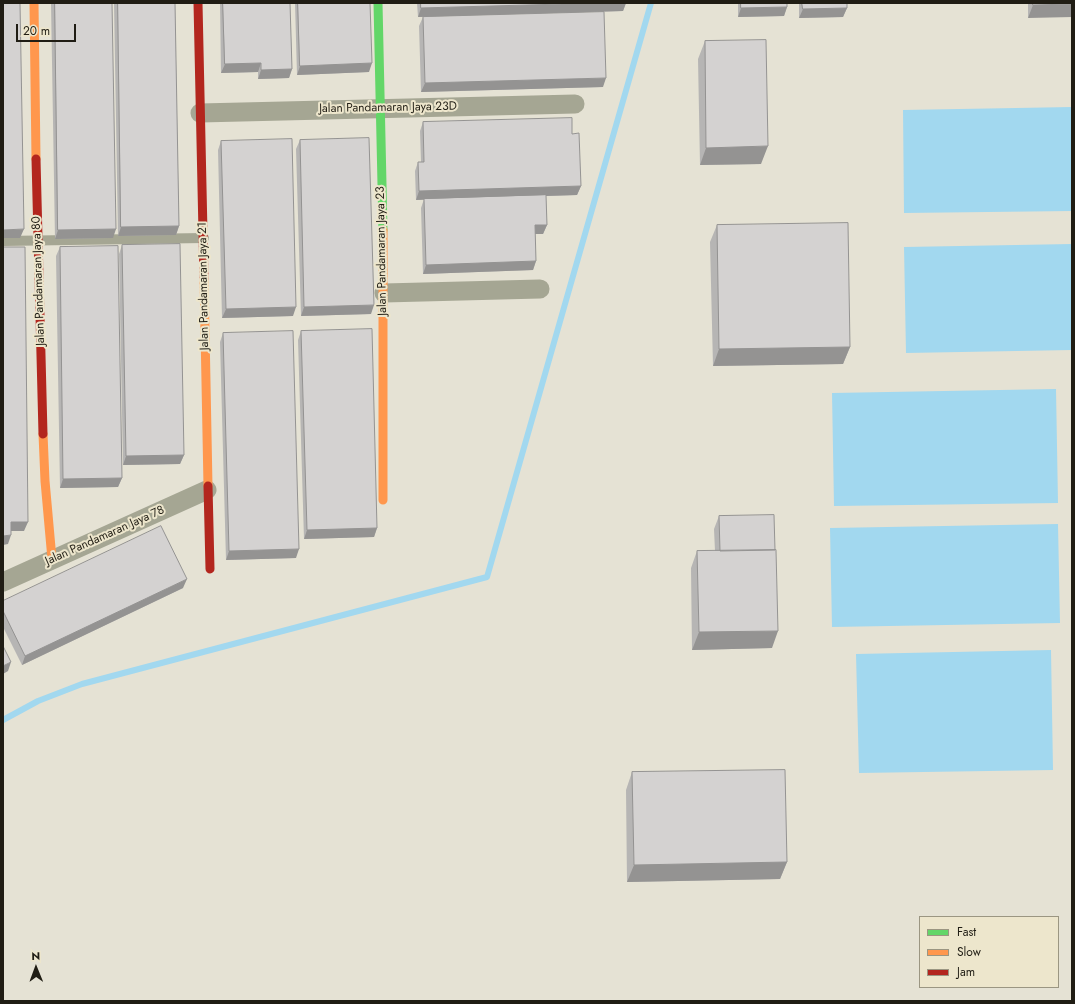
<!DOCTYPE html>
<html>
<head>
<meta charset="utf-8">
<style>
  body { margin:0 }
  #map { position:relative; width:1075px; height:1004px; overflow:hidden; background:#e5e2d4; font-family:Jost,sans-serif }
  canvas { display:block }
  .frame { position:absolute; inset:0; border:4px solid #201d14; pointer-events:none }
  .legend { position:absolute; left:919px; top:916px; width:140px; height:72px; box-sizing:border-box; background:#ede6cc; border:1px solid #9b9682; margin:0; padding:5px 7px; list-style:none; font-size:12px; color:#201d14 }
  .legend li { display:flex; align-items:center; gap:8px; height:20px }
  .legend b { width:20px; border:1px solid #9b9682 }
  .north { position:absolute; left:16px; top:948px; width:40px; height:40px; -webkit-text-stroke:3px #ede6cc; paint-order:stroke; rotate:359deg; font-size:11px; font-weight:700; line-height:16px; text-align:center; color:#201d14 }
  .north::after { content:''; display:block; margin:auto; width:14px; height:18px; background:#201d14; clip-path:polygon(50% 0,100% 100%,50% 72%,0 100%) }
  .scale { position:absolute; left:16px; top:24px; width:60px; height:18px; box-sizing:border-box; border:2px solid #201d14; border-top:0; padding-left:5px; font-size:12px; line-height:14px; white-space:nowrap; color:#201d14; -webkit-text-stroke:3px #ede6cc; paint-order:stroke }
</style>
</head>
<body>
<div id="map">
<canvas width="1075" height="1004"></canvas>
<div class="frame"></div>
<ul class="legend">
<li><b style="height:5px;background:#63d668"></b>Fast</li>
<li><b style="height:5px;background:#ff974d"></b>Slow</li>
<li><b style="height:5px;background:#b3261e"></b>Jam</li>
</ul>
<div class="north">N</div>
<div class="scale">20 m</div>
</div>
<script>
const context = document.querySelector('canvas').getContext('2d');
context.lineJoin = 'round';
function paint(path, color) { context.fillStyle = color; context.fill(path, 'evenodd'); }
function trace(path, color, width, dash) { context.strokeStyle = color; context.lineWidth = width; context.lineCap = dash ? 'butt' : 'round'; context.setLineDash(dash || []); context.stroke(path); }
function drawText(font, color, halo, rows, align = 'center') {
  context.font = font + ' Jost,sans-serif'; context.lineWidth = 4; context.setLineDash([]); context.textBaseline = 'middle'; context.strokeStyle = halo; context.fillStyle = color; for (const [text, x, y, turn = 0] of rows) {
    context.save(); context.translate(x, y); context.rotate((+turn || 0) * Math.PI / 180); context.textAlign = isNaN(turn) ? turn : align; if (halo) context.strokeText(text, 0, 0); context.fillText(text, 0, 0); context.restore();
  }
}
const water = new Path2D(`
  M 1072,107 L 1072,211 L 904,213 L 903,110 Z
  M 1072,244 L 1072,350 L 906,353 L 904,247 Z
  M 1056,389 L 1058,503 L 834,506 L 832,393 Z
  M 1058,524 L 1060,623 L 832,627 L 830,528 Z
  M 1051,650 L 1053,770 L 859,773 L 856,654 Z`);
const stream = new Path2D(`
  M 3,720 L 38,701 L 82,684 L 487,577 L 651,3`);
const lane = new Path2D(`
  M 3,241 L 204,238`);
const street = new Path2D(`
  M 200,113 L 575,104
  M 384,293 L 540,289
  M 3,582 L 207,490`);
const fast = new Path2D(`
  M 378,3 L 383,230`);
const slow = new Path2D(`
  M 34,3 L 36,159
  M 383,230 L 383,500
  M 204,279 L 208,486
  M 43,434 L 45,481 L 52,559`);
const jam = new Path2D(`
  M 198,3 L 204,279
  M 36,159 L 43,434
  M 208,486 L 210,569`);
const wall = new Path2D(`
  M 51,3 L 112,3 L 113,238 L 55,239 Z
  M 114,3 L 175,3 L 179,226 L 176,235 L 118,236 Z
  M 220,3 L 290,3 L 292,69 L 289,78 L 258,79 L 258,72 L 221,73 Z
  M 295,3 L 370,3 L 369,72 L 297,75 Z
  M 417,3 L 626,3 L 623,11 L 418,17 Z
  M 738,3 L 787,3 L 787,7 L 784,16 L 738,17 Z
  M 799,3 L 847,3 L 847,8 L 843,17 L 799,18 Z
  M 1028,3 L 1072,3 L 1028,18 Z
  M 423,17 L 603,87 L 421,92 L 419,26 Z
  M 705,41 L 761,164 L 700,165 L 698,59 Z
  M 423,122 L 572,134 L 581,186 L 577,195 L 546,196 L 547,225 L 543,234 L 535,234 L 536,261 L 533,270 L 423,274 L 421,208 L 424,199 L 416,200 L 415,171 L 418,162 L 421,162 L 420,131 Z
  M 300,140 L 371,314 L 301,316 L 296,149 Z
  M 221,141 L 293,316 L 222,318 L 218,150 Z
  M 717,225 L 850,347 L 843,364 L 713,366 L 710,242 Z
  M 122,245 L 184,455 L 180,464 L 123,465 L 119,254 Z
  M 60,247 L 122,478 L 118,487 L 60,488 L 56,256 Z
  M 301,331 L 377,528 L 374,537 L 304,539 L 298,340 Z
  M 223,333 L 296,558 L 226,560 L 220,342 Z
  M 719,516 L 772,648 L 692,650 L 691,568 L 697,551 L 715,551 L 714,529 Z
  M 183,588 L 22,665 L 3,627 L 3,601 Z
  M 632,772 L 787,862 L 780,879 L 627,882 L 626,790 Z`);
const shadedWall = new Path2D(`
  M 598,3 L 626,3 L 623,11 L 418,17 L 421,8 Z
  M 1072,4 L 1072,17 L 1028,18 L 1033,5 Z
  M 787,7 L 784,16 L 738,17 L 741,8 Z
  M 847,8 L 843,17 L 799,18 L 803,9 Z
  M 261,63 L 258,72 L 221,73 L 225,64 Z
  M 372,63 L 369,72 L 297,75 L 300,66 Z
  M 292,69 L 289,78 L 258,79 L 261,70 Z
  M 606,78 L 603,87 L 421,92 L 425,83 Z
  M 768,146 L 761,164 L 700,165 L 706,148 Z
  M 581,186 L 577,195 L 416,200 L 419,191 Z
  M 535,225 L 547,225 L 543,234 L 532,234 Z
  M 179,226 L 176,235 L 118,236 L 121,227 Z
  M 24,229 L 20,238 L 3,238 L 3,230 Z
  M 116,229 L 113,238 L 55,239 L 58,230 Z
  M 536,261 L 533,270 L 423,274 L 426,265 Z
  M 374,305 L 371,314 L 301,316 L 304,307 Z
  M 296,307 L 293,316 L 222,318 L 226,309 Z
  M 850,347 L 843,364 L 713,366 L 719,349 Z
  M 184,455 L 180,464 L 123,465 L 126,456 Z
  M 122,478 L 118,487 L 60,488 L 63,479 Z
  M 11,522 L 28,522 L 24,531 L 8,531 Z
  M 377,528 L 374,537 L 304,539 L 307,530 Z
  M 11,535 L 8,544 L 3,545 L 3,536 Z
  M 299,549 L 296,558 L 226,560 L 229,551 Z
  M 187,579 L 183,588 L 22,665 L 25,656 Z
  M 778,631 L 772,648 L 692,650 L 699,632 Z
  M 11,662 L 8,671 L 3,674 L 3,666 Z
  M 787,862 L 780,879 L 627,882 L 634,865 Z`);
const building = new Path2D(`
  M 3,3 L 20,3 L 24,229 L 3,230 Z
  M 55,3 L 112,3 L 116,229 L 58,230 Z
  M 118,3 L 175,3 L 179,226 L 121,227 Z
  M 223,3 L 290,3 L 292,69 L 261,70 L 261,63 L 225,64 Z
  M 298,3 L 370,3 L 372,63 L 300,66 Z
  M 421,3 L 598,3 L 421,8 Z
  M 741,3 L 787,3 L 787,7 L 741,8 Z
  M 802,3 L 847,3 L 847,8 L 803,9 Z
  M 1033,3 L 1072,3 L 1072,4 L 1033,5 Z
  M 604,12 L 606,78 L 425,83 L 423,17 Z
  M 766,40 L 768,146 L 706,148 L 705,41 Z
  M 572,118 L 572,134 L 579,133 L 581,186 L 419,191 L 418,162 L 424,162 L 423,122 Z
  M 369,138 L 374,305 L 304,307 L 300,140 Z
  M 292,139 L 296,307 L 226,309 L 221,141 Z
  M 546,195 L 547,225 L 535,225 L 536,261 L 426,265 L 424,199 Z
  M 848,223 L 850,347 L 719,349 L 717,225 Z
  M 180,244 L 184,455 L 126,456 L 122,245 Z
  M 118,246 L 122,478 L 63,479 L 60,247 Z
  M 3,247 L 25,247 L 28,522 L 11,522 L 11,535 L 3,536 Z
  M 372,329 L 377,528 L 307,530 L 301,331 Z
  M 293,331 L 299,549 L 229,551 L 223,333 Z
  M 774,515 L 775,550 L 720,551 L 719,516 Z
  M 161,526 L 187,579 L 25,656 L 3,611 L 3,601 Z
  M 776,550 L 778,631 L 699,632 L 697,551 Z
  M 3,646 L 11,662 L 3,666 Z
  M 785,770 L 787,862 L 634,865 L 632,772 Z`);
const streetNames = [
  ["Jalan Pandamaran Jaya 23D",388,108,-1],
  ["Jalan Pandamaran Jaya 23",382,251,-91],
  ["Jalan Pandamaran Jaya 80",39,281,-92],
  ["Jalan Pandamaran Jaya 21",204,286,-91],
  ["Jalan Pandamaran Jaya 78",105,536,-24]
];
paint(water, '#a2d8ef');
trace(stream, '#a2d8ef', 6);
trace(lane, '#a5a693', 10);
trace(street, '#a5a693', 19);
trace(fast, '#63d668', 9);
trace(slow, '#ff974d', 9);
trace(jam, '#b3261e', 9);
paint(wall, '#b6b5b4');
paint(shadedWall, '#949392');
paint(building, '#d4d2d1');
trace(building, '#949392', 1);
drawText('12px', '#201d14', '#ede6cc', streetNames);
</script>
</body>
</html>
